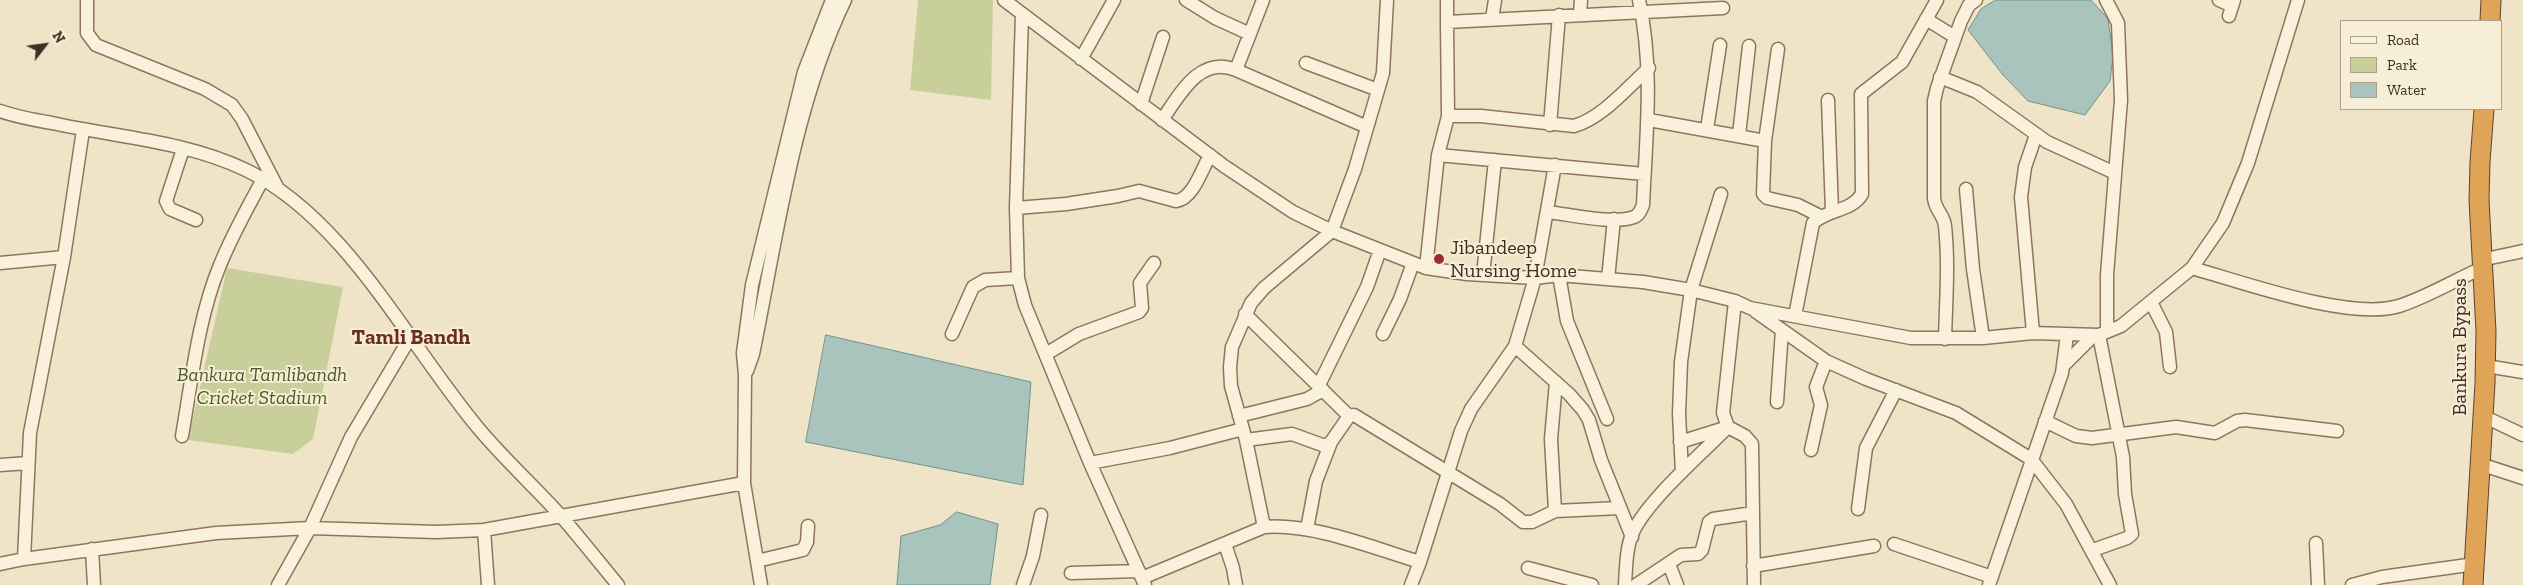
<!DOCTYPE html>
<html>
<head>
<meta charset="utf-8">
<style>
  body { margin:0 }
  #map { position:relative; width:2523px; height:585px; overflow:hidden; background:#f0e4c8; font-family:"Zilla Slab",serif }
  canvas { display:block }
  .legend { position:absolute; left:2340px; top:20px; width:162px; height:90px; box-sizing:border-box; background:#f7eed8; border:1px solid #ada18e; margin:0; padding:6px 9px; list-style:none; font-size:15px; color:#3d2e20 }
  .legend li { display:flex; align-items:center; gap:10px; height:25px }
  .legend b { width:25px; border:1px solid #ada18e }
  .north { position:absolute; left:20px; top:20px; width:50px; height:50px; -webkit-text-stroke:4px #f7eed8; paint-order:stroke; rotate:60deg; font-size:14px; font-weight:700; line-height:20px; text-align:center; color:#3d2e20 }
  .north::after { content:''; display:block; margin:auto; width:18px; height:22px; background:#3d2e20; clip-path:polygon(50% 0,100% 100%,50% 72%,0 100%) }
</style>
</head>
<body>
<div id="map">
<canvas width="2523" height="585"></canvas>
<ul class="legend">
<li><b style="height:6px;background:#faf1dc"></b>Road</li>
<li><b style="height:14px;background:#c9cf9b"></b>Park</li>
<li><b style="height:14px;background:#a9c4bc"></b>Water</li>
</ul>
<div class="north">N</div>
</div>
<script>
const context = document.querySelector('canvas').getContext('2d');
context.lineJoin = 'round';
function paint(path, color) { context.fillStyle = color; context.fill(path, 'evenodd'); }
function trace(path, color, width, dash) { context.strokeStyle = color; context.lineWidth = width; context.lineCap = dash ? 'butt' : 'round'; context.setLineDash(dash || []); context.stroke(path); }
function drawText(font, color, halo, rows, align = 'center') {
  context.font = font + ' "Zilla Slab",serif'; context.lineWidth = 4; context.setLineDash([]); context.textBaseline = 'middle'; context.strokeStyle = halo; context.fillStyle = color; for (const [text, x, y, turn = 0] of rows) {
    context.save(); context.translate(x, y); context.rotate((+turn || 0) * Math.PI / 180); context.textAlign = isNaN(turn) ? turn : align; if (halo) context.strokeText(text, 0, 0); context.fillText(text, 0, 0); context.restore();
  }
}
const green = new Path2D(`
  M 918,0 L 993,0 L 991,100 L 910,90 Z
  M 227,268 L 343,287 L 313,439 L 293,454 L 188,440 Z`);
const water = new Path2D(`
  M 1996,0 L 2091,0 L 2108,19 L 2113,55 L 2110,81 L 2085,115 L 2028,101 L 2003,75 L 1968,30 L 1981,9 Z
  M 826,335 L 1031,382 L 1023,485 L 806,442 Z
  M 957,512 L 998,524 L 990,585 L 897,585 L 901,536 L 940,525 Z`);
const minor = new Path2D(`
  M 87,0 L 87,33 L 96,45 L 205,89 L 232,105 L 242,119 L 277,187
  M 1004,0 L 1224,166 L 1293,212 L 1332,231 L 1426,268 L 1467,274 L 1535,278 L 1559,275 L 1643,282 L 1691,290 L 1735,301 L 1750,308 L 1911,338 L 1983,338 L 2033,333 L 2099,335 L 2121,326 L 2192,268 L 2223,223 L 2248,163 L 2298,0
  M 1186,0 L 1215,18 L 1250,34
  M 1447,0 L 1447,22
  M 2106,0 L 2118,23 L 2121,100 L 2107,275 L 2107,332
  M 2219,0 L 2232,6
  M 1580,14 L 1581,0
  M 1022,15 L 1016,208 L 1018,278 L 1025,305 L 1090,463 L 1145,585
  M 2229,16 L 2234,0
  M 1492,19 L 1495,0
  M 1926,19 L 1955,37
  M 1778,49 L 1765,141 L 1763,194 L 1767,198 L 1798,205 L 1820,216
  M 1081,59 L 1114,0
  M 1306,63 L 1378,90
  M 1236,70 L 1263,0
  M 1940,77 L 1977,92 L 2047,142 L 2115,173
  M 1828,100 L 1832,212
  M 1141,104 L 1163,37
  M 0,111 C 17,117 34,120 52,123 C 116,137 186,141 246,170 C 346,218 409,346 479,429 C 505,460 534,486 561,516 C 580,538 599,562 618,585
  M 1448,116 L 1481,116 L 1574,126 C 1602,118 1627,88 1649,68
  M 1162,120 C 1180,94 1200,55 1236,70 L 1367,127
  M 1649,120 L 1765,141
  M 1550,125 L 1559,15
  M 1707,129 L 1720,45
  M 1739,135 L 1749,46
  M 183,149 L 166,201 L 170,209 L 196,220
  M 1438,155 L 1644,174
  M 1966,189 L 1973,269 L 1983,338
  M 1016,208 L 1066,204 L 1118,196 L 1139,191 L 1176,201 C 1193,199 1202,169 1210,155
  M 1547,212 C 1569,214 1613,225 1634,217 C 1639,215 1641,210 1643,205 C 1646,136 1654,69 1639,0
  M 2481,260 L 2523,251
  M 0,263 L 64,257
  M 1426,268 L 1438,155 L 1448,116 L 1447,22 L 1723,8
  M 2192,268 C 2242,282 2350,321 2399,306 C 2427,297 2455,280 2482,268
  M 1483,275 L 1495,160
  M 1559,275 L 1567,321 L 1607,419
  M 1608,279 L 1614,219
  M 1735,301 L 1723,413 L 1728,427 L 1745,436 L 1752,444 L 1754,585
  M 2151,302 L 2166,332 L 2170,367
  M 1755,311 L 1826,361 L 1866,379 L 1956,413 L 2031,459 L 2066,504 L 2110,585
  M 1245,314 L 1349,416
  M 1795,316 L 1813,223 C 1827,209 1851,212 1862,194 L 1861,94 L 1902,62 L 1937,0
  M 2033,333 L 2021,197 L 2025,167 L 2036,135
  M 952,334 L 973,287 L 985,280 L 1018,278
  M 1383,334 L 1400,299 L 1413,263
  M 1945,339 C 1946,301 1949,264 1945,226 C 1944,215 1935,210 1934,198 L 1934,101 L 1937,88 L 1961,21 L 1969,5 L 1976,0
  M 1515,346 L 1569,394 L 1583,410 L 1589,420 L 1601,460 L 1632,537
  M 1046,354 L 1079,334 L 1139,312 L 1142,308 L 1140,283 L 1154,263
  M 2063,366 L 2094,335
  M 2486,366 L 2523,372
  M 747,371 L 753,354 C 777,237 793,108 845,0
  M 1319,385 L 1367,287 L 1380,250
  M 1777,402 L 1782,330
  M 1239,416 L 1307,399 L 1323,390
  M 2483,416 L 2523,435
  M 2045,421 L 2076,436 L 2092,438 L 2176,427 L 2215,433 L 2237,421 L 2245,420 L 2337,431
  M 182,436 C 192,379 198,318 220,265 C 232,235 248,207 263,179
  M 1246,440 L 1292,434 L 1325,446 L 1331,442 L 1349,416 L 1354,415 L 1500,504 L 1523,522 L 1532,522 L 1555,511 L 1620,508
  M 1680,442 L 1725,428
  M 1811,450 L 1821,405 L 1816,387 L 1826,361
  M 1090,463 L 1170,448 L 1243,429
  M 2480,464 L 2523,478
  M 0,465 L 28,463
  M 1682,472 L 1679,414 L 1681,362 L 1691,290 L 1721,194
  M 1858,509 L 1866,448 L 1896,390
  M 1555,511 L 1551,439 L 1556,382
  M 1264,527 L 1246,440 L 1231,386 L 1230,367 L 1232,347 L 1251,303 L 1264,288 L 1332,231 L 1355,169 L 1383,73 L 1387,0
  M 1307,529 L 1316,481 L 1331,442
  M 484,530 L 488,585
  M 2316,543 L 2318,585
  M 1225,544 L 1233,568 L 1236,585
  M 1894,544 L 1992,577
  M 92,549 L 94,585
  M 2093,550 L 2127,538 L 2132,534 L 2125,494 L 2123,457 L 2099,335
  M 24,559 L 30,433 L 64,257 L 83,130
  M 757,561 L 803,550 L 807,542 L 808,526
  M 0,564 L 24,559 L 216,533 L 310,528 L 436,532 L 484,530 L 744,483
  M 1669,564 L 1677,585
  M 1753,566 L 1874,546
  M 1528,568 L 1592,585
  M 1071,573 L 1139,571
  M 1142,578 L 1264,527 C 1313,523 1373,548 1420,562
  M 278,585 L 310,528 L 351,437 L 410,338
  M 761,585 L 744,483 L 745,375 L 743,353 L 752,285 L 804,72 L 832,0
  M 1023,585 L 1033,556 L 1041,515
  M 1411,585 L 1420,562 L 1461,431 L 1471,409 L 1515,346 L 1535,278 L 1555,165
  M 1625,585 C 1626,569 1626,547 1633,532 C 1648,500 1702,453 1728,427
  M 1636,585 L 1681,555 L 1698,554 L 1702,550 L 1709,522 L 1713,519 L 1753,513
  M 1989,585 L 2062,373 L 2067,335
  M 2352,585 L 2382,577 L 2475,564`);
const highway = new Path2D(`
  M 2490,21 L 2491,0
  M 2473,585 L 2485,383 L 2486,331 L 2479,200 L 2480,162 L 2484,109`);
const markers = [
  [1439,259,6,"#9e2a2b"]
];
const poiNames = [
  ["Jibandeep",1450,248],
  ["Nursing Home",1450,271]
];
const streetNames = [
  ["Bankura Bypass",2460,347,-90]
];
const parkNames = [
  ["Bankura Tamlibandh",262,375],
  ["Cricket Stadium",262,398]
];
const neighbourhoodNames = [
  ["Tamli Bandh",411,338]
];
paint(green, '#c9cf9b');
paint(water, '#a9c4bc');
trace(water, '#6f938a', 1);
trace(minor, '#8d765c', 15);
trace(highway, '#5b4430', 21);
trace(minor, '#faf1dc', 12);
trace(highway, '#e0a458', 19);
for (const [x, y, r, color] of markers) { const dot = new Path2D(); dot.arc(x, y, r, 0, 2 * Math.PI); context.fillStyle = color; context.fill(dot); trace(dot, '#f7eed8', 2); }
drawText('20px', '#3d2e20', '#f7eed8', poiNames, 'left');
drawText('20px', '#3d2e20', '#f7eed8', streetNames);
drawText('italic 20px', '#4d5a26', '#f7eed8', parkNames);
drawText('bold 21px', '#6b2e1e', '#f7eed8', neighbourhoodNames);
</script>
</body>
</html>
